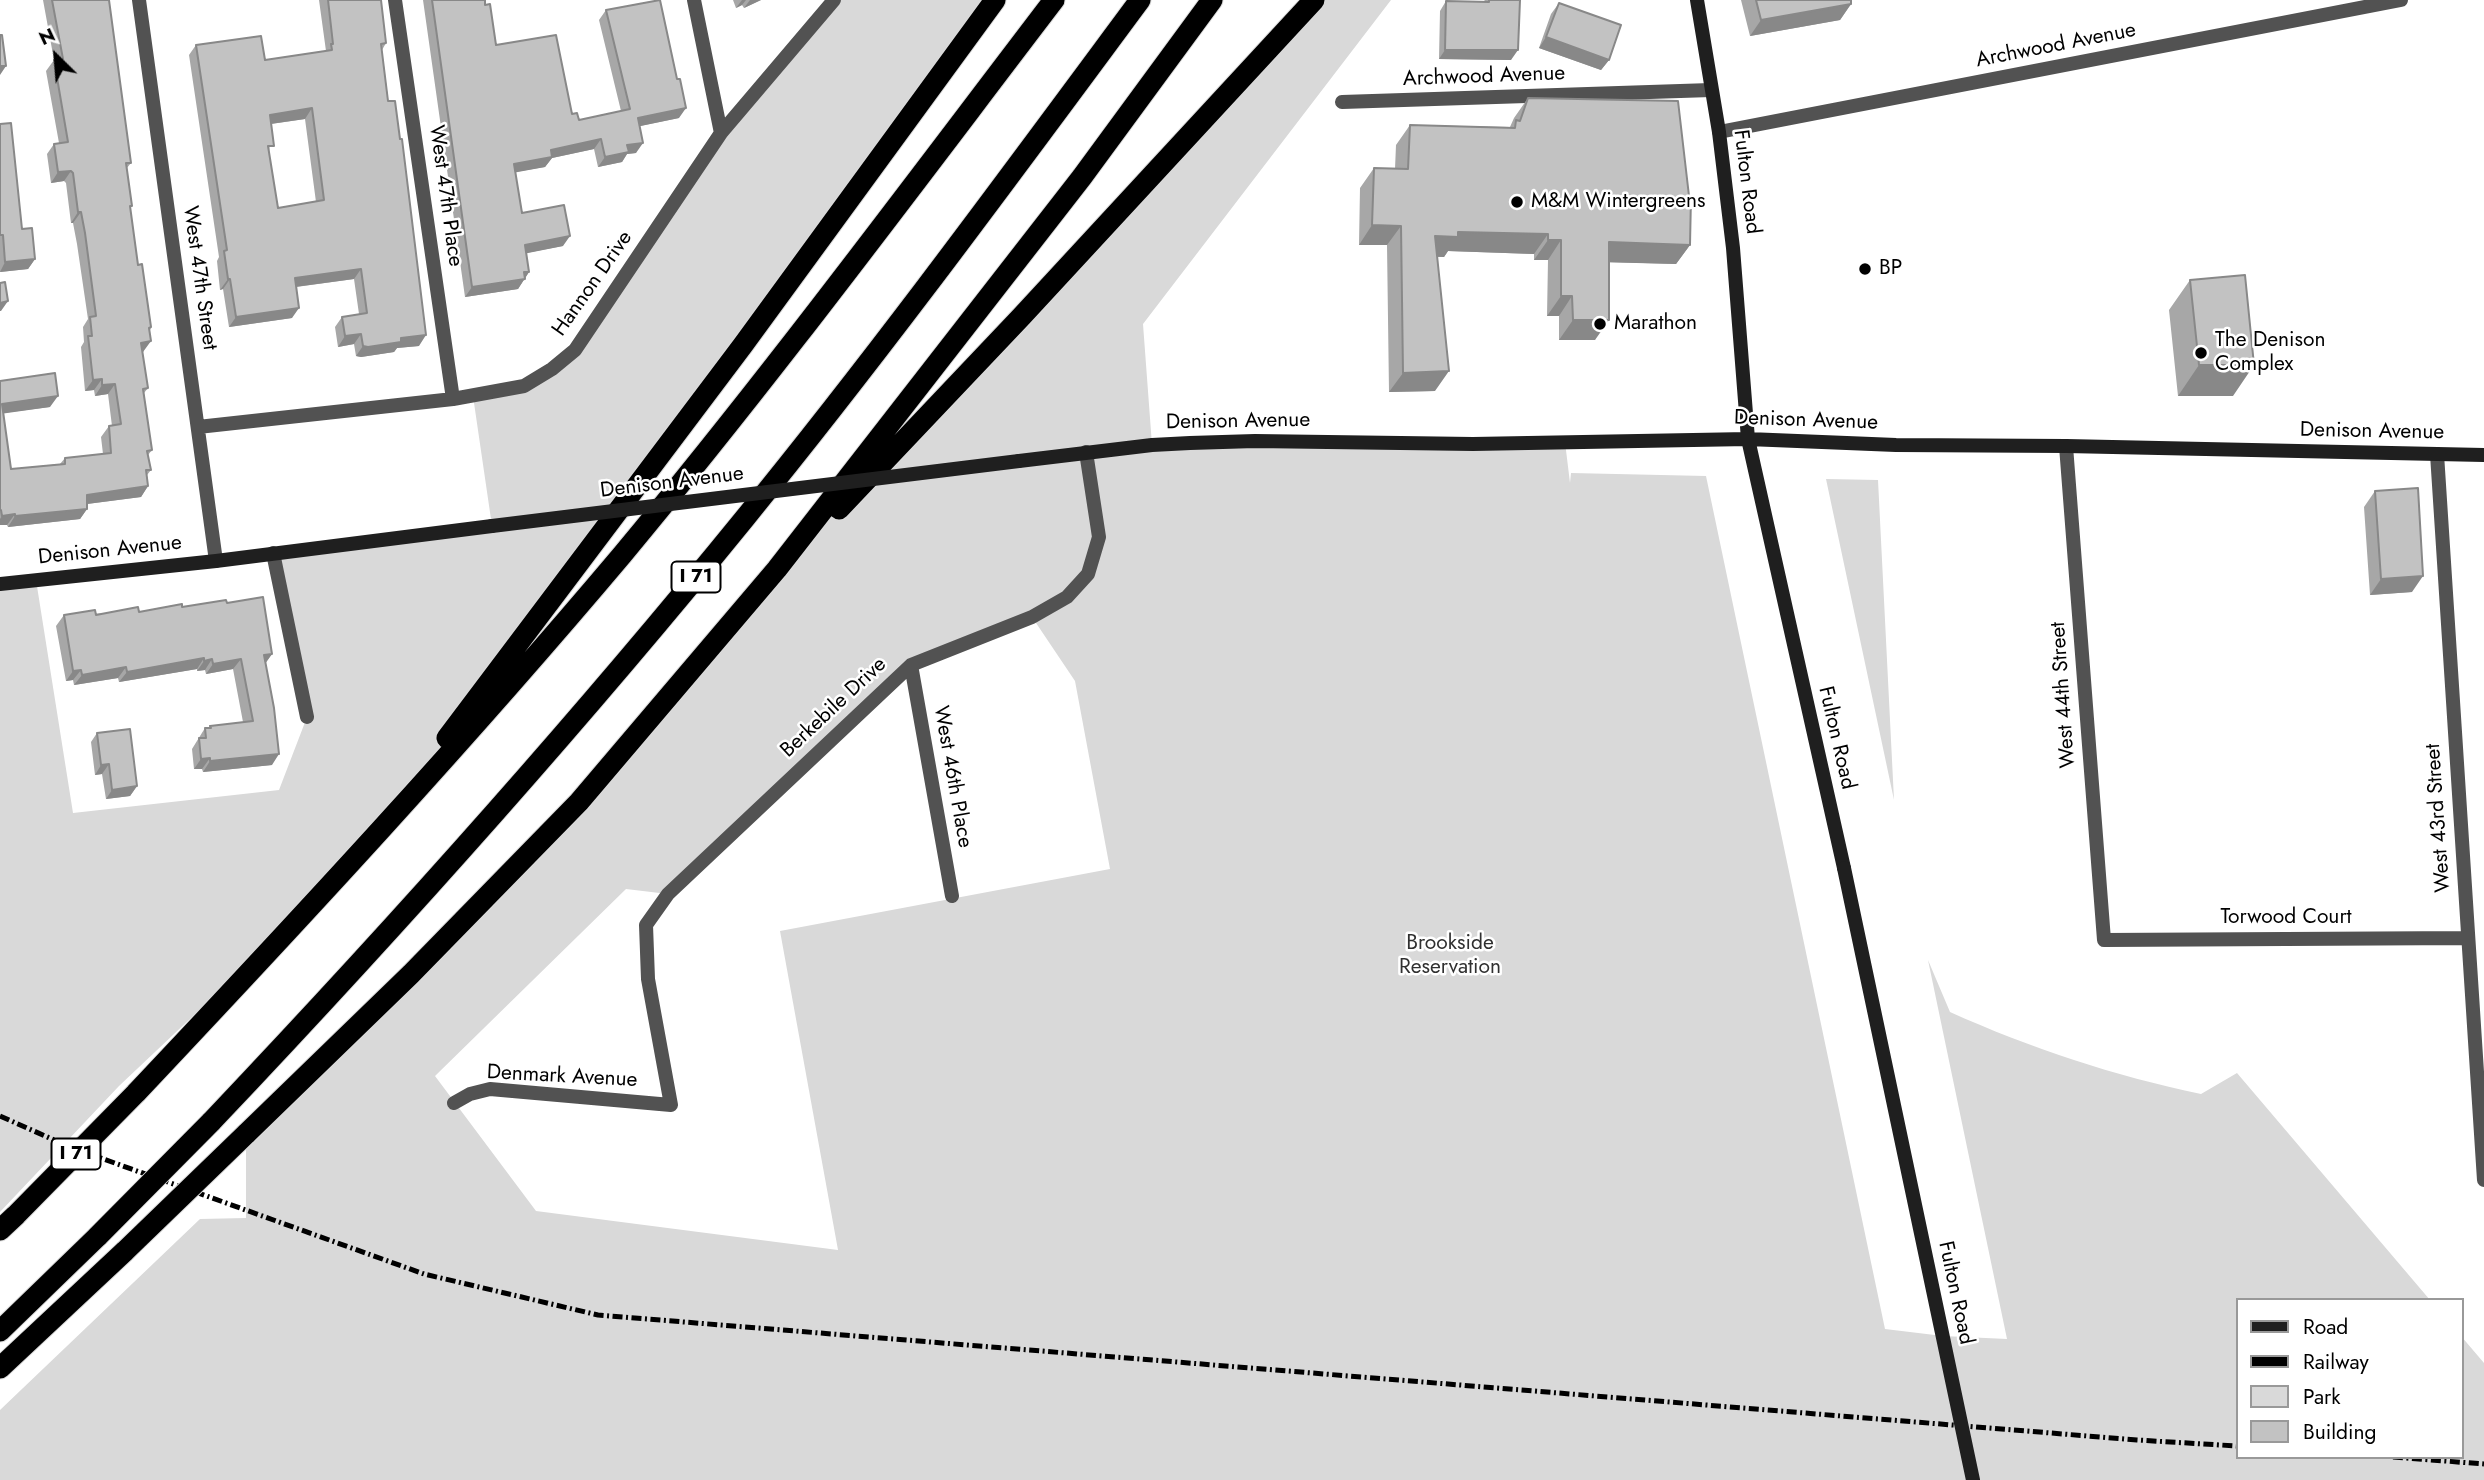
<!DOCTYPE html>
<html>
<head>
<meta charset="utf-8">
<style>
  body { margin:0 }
  #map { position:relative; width:2484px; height:1480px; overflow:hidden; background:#fff; font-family:Jost,sans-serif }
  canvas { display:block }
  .legend { position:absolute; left:2236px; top:1298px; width:228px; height:161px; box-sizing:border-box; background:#fff; border:2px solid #999; margin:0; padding:9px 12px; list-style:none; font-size:21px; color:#000 }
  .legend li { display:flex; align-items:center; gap:14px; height:35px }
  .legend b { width:35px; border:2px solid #999 }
  .north { position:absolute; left:21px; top:21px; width:70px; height:70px; -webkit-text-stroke:5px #fff; paint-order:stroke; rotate:335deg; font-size:19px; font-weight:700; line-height:28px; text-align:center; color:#000 }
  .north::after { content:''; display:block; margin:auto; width:24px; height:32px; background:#000; clip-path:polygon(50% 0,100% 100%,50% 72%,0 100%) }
</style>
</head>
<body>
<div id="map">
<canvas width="2484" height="1480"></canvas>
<ul class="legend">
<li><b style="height:9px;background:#1f1f1f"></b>Road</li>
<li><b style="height:9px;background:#000"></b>Railway</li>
<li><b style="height:19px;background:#d9d9d9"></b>Park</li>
<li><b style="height:19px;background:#c2c2c2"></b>Building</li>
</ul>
<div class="north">N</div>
</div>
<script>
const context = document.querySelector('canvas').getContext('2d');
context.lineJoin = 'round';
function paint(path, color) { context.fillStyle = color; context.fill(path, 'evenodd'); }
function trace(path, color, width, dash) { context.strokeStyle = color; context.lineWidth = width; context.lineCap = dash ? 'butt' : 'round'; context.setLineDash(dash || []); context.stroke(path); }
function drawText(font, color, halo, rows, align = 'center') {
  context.font = font + ' Jost,sans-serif'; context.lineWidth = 5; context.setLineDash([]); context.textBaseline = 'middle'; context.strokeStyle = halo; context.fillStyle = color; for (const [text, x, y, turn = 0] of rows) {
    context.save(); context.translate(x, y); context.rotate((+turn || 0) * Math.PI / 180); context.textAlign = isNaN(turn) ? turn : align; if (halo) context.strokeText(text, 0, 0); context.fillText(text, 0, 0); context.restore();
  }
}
const green = new Path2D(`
  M 834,0 L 995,0 L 441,746 L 338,879 L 119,1086 L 0,1212 L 0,584 L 36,580 L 73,813 L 279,790 L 307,717 L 273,553 L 492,526 L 473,396 L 524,386 L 575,350 L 721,133 Z
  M 1314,0 L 1391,0 L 1143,324 L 1152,445 L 1565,442 L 1570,483 L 1571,473 L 1706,476 L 1885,1329 L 1943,1336 L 2007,1339 L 1928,960 L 1950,1012 C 2030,1048 2115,1076 2201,1094 L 2237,1073 L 2430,1300 L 2237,1300 L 2237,1457 L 2461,1457 L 2461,1336 L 2484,1363 L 2484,1480 L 0,1480 L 0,1410 L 200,1219 L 246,1218 L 246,1134 L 411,974 L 777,569 ZM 1032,617 L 1075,681 L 1110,869 L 780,931 L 838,1250 L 536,1211 L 435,1076 L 626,889 L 668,894 L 911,665 Z
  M 1826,479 L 1878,480 L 1894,800 Z`);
const minor = new Path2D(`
  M 139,0 L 216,561
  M 395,0 L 453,399
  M 694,0 L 721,133
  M 1342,102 L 1711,90
  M 1719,132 L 2401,0
  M 198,427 L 453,399 L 524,386 L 552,369 L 575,350 L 721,133 L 834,0
  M 2066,446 L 2104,940 L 2468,938
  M 2437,454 L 2484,1180
  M 273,553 L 307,717
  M 911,665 L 952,896
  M 454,1103 L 470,1094 L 490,1089 L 671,1105 L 648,979 L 646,925 L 668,894 L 911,665 L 1032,617 L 1067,597 L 1088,574 L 1099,537 L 1086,452`);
const secondary = new Path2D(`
  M 1697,0 L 1719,132 L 1733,248 L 1748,439 L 1844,868
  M 1019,461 L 1152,445 L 1190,443 L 1255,441 L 1473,444 L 1748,439 L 1896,445 L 2066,446 L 2484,455
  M 0,584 L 216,561 L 492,526`);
const motorway = new Path2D(`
  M 839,509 L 1022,316 L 1314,0
  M 447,738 L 743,345 L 995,0
  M 136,1093 C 302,917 466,740 622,555 C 772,375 912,186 1054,0
  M 211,1122 C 396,927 575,727 745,518 C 882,350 1011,174 1140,0
  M 246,1134 L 411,974 L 579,802 L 777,569 L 1082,177 L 1212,0
  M 0,1230 L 16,1215
  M 0,1331 L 98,1236
  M 0,1368 L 125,1251`);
const rail = new Path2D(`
  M 0,1116 L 70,1147 L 424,1274 L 598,1315 L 2137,1440 L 2237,1446
  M 2393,1457 L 2484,1464`);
const secondaryBridge = new Path2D(`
  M 492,526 L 1019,461
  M 1844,868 L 1973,1480`);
const motorwayBridge = new Path2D(`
  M 16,1215 L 136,1093
  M 98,1236 L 211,1122
  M 125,1251 L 246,1134`);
const wall = new Path2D(`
  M 43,0 L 109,0 L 131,163 L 126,169 L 132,206 L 130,208 L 138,265 L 151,327 L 143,352 L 142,352 L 148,388 L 144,393 L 152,450 L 148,455 L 151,470 L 147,475 L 148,486 L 141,497 L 87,504 L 87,509 L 80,519 L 8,527 L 7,525 L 0,525 L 0,381 L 50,407 L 3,413 L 11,469 L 60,464 L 65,458 L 103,454 L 101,437 L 109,426 L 112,426 L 108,394 L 95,396 L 94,390 L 85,391 L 81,347 L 84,342 L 83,327 L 88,319 L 77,244 L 73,223 L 71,223 L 66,183 L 64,181 L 51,183 L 47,154 L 54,144 L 59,143 L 46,71 L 54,60 Z
  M 319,0 L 381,0 L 386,43 L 382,50 L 419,346 L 397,348 L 394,352 L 361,357 L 356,356 L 354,344 L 338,347 L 335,327 L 342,317 L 359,314 L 354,279 L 296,287 L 292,318 L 229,327 L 223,289 L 220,290 L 217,261 L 219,257 L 189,55 L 196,45 L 265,60 L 326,51 ZM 305,119 L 316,202 L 278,208 L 269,153 L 271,124 Z
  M 423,0 L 485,0 L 496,45 L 579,120 L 621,111 L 599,20 L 606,10 L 679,118 L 640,126 L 636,153 L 627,154 L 622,162 L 598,167 L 594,149 L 552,158 L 545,167 L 515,172 L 522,213 L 563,246 L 526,253 L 529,272 L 518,289 L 465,297 Z
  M 733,0 L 761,0 L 744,8 L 742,5 L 736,8 Z
  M 1485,0 L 1520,0 L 1511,60 L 1439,59 L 1440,11 L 1446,1 L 1483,2 Z
  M 1741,0 L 1851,0 L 1851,4 L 1840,20 L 1750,36 Z
  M 1559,3 L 1609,60 L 1601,70 L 1539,48 L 1551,14 Z
  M 1528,98 L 1690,245 L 1676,264 L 1609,262 L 1595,340 L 1559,340 L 1559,316 L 1547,316 L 1548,260 L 1534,260 L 1534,254 L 1448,251 L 1444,257 L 1437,257 L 1435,391 L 1389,392 L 1387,245 L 1359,245 L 1360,188 L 1374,168 L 1395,169 L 1396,145 L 1410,125 L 1510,127 L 1514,118 Z
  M 0,124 L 22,229 L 35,259 L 28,269 L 0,272 Z
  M 2190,280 L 2233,396 L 2178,396 L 2169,310 Z
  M 2375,491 L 2412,592 L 2370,595 L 2364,507 Z
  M 227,603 L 272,654 L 265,663 L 272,765 L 203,772 L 202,769 L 194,769 L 192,749 L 205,728 L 209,728 L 210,726 L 243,722 L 233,669 L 206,674 L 205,670 L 197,671 L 197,669 L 119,682 L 118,678 L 74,685 L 73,680 L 66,681 L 56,626 L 64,615 L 139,612 Z
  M 97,733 L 137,786 L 130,796 L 106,799 L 102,774 L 95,775 L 91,742 Z`);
const shadedWall = new Path2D(`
  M 742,0 L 746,0 L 742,5 L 736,8 Z
  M 750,0 L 761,0 L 744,8 Z
  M 1851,4 L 1840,20 L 1750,36 L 1761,20 Z
  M 1546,37 L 1609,60 L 1601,70 L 1539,48 Z
  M 1445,50 L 1518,50 L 1511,60 L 1439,59 Z
  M 0,66 L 6,66 L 0,75 Z
  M 312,108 L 305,119 L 263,125 L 270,115 Z
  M 686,108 L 679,118 L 631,128 L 638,118 Z
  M 601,139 L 594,149 L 552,158 L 545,167 L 507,174 L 514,164 L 551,150 Z
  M 643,143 L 636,153 L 627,154 L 622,162 L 598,167 L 605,157 L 627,145 Z
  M 71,171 L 64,181 L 51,183 L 58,172 Z
  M 78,212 L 81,212 L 73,223 L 71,223 Z
  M 1372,225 L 1401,226 L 1387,245 L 1359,245 Z
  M 1458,232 L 1548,234 L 1534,254 L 1448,251 L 1444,257 L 1422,256 L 1435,236 Z
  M 570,236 L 563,246 L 518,255 L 525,245 Z
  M 1548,240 L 1561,240 L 1548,260 L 1534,260 Z
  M 1609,242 L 1690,245 L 1676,264 L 1596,262 Z
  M 35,259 L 28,269 L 0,272 L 5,262 Z
  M 361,269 L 354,279 L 287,288 L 295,278 Z
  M 524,272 L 529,272 L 518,289 L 465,297 L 472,287 Z
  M 228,279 L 230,279 L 223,289 L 220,290 Z
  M 1561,296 L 1572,296 L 1559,316 L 1547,316 Z
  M 8,301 L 1,311 L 0,311 L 0,303 Z
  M 299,308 L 292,318 L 229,327 L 236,317 Z
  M 1573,320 L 1609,320 L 1595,340 L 1559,340 Z
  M 361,334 L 354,344 L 338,347 L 345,336 Z
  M 426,335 L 419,346 L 397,348 L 394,352 L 361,357 L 356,356 L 363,346 L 401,338 Z
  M 151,341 L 143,352 L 134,353 L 141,343 Z
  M 2199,365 L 2254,365 L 2233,396 L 2178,396 Z
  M 1449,371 L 1435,391 L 1389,392 L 1403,373 Z
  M 102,379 L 94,390 L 85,391 L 93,380 Z
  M 115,384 L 108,394 L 95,396 L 102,385 Z
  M 58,396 L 50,407 L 0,414 L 2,404 Z
  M 148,486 L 141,497 L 79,505 L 87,495 Z
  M 87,509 L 80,519 L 8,527 L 15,516 Z
  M 15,514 L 7,525 L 0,525 L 0,519 L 2,516 Z
  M 2423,576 L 2412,592 L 2370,595 L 2381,579 Z
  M 272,654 L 265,664 L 264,655 Z
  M 204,658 L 197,669 L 119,682 L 127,672 Z
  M 212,659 L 205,670 L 197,671 L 204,661 Z
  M 241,659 L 233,669 L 206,674 L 213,664 Z
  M 126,667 L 118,678 L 74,685 L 82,675 Z
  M 81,670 L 73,680 L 66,681 L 73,671 Z
  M 279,754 L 272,765 L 203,772 L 210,761 Z
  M 210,758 L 202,769 L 194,769 L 201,759 Z
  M 109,764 L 102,774 L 95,775 L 101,765 Z
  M 137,786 L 130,796 L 106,799 L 112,790 Z`);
const building = new Path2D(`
  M 52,0 L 109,0 L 131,163 L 126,163 L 132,206 L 130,206 L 138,265 L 142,264 L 151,327 L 149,328 L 151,341 L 141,343 L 148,388 L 143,389 L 152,450 L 147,451 L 151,470 L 146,470 L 148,486 L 87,495 L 87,509 L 15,516 L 15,514 L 2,516 L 1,510 L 0,510 L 0,381 L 55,373 L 58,396 L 2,404 L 11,469 L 65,464 L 65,458 L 111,453 L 109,426 L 121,424 L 115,384 L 102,385 L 102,379 L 93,380 L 88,336 L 92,336 L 90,317 L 96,316 L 85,233 L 81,212 L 78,212 L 73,173 L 71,171 L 58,172 L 54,144 L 68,142 L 54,60 L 63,59 Z
  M 328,0 L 381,0 L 386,43 L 381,44 L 388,101 L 395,101 L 400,139 L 402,139 L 426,335 L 401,338 L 401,342 L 368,347 L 363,346 L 361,334 L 345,336 L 342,317 L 367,313 L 361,269 L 295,278 L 299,308 L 236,317 L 230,279 L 228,279 L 224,251 L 227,250 L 196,45 L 261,36 L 265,60 L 332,50 L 331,44 L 333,44 ZM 312,108 L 324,200 L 278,208 L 268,146 L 274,146 L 270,115 Z
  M 432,0 L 485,0 L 485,5 L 490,4 L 496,45 L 556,35 L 572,114 L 577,113 L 579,120 L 630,109 L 606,10 L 660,0 L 677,79 L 680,79 L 686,108 L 638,118 L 643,143 L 627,145 L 629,152 L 605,157 L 601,139 L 551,150 L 552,157 L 514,164 L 522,213 L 564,205 L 570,236 L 525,245 L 529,272 L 524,272 L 525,279 L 472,287 Z
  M 1489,0 L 1520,0 L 1518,50 L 1445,50 L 1446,1 L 1489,2 Z
  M 1756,0 L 1851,0 L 1851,4 L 1761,20 Z
  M 1559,3 L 1621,25 L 1609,60 L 1546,37 Z
  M 0,35 L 2,35 L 6,66 L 0,66 Z
  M 1528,98 L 1678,101 L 1689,196 L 1691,196 L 1690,245 L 1609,242 L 1609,320 L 1573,320 L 1572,296 L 1561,296 L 1561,240 L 1548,240 L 1548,234 L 1458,232 L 1458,237 L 1435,236 L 1449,371 L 1403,373 L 1401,226 L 1372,225 L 1374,168 L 1408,169 L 1410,125 L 1515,128 L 1516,120 L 1520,121 Z
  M 11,123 L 22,229 L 32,228 L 35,259 L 5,262 L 3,235 L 0,235 L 0,124 Z
  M 2245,275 L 2254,365 L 2199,365 L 2190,280 Z
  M 5,282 L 8,301 L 0,303 L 0,283 Z
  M 2418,488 L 2423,576 L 2381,579 L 2375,491 Z
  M 263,597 L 272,654 L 264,655 L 274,708 L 279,754 L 210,761 L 210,758 L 201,759 L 199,738 L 206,738 L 205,728 L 211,728 L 210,726 L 253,721 L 241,659 L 213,664 L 212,659 L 204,661 L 204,658 L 127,672 L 126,667 L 82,675 L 81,670 L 73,671 L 64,615 L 95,610 L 96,615 L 138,607 L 139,612 L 182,604 L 182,607 L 226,600 L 227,603 Z
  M 130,729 L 137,786 L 112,790 L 109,764 L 101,765 L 97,733 Z`);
const markers = [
  [1517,202,7,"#000"],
  [1865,269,7,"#000"],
  [1600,324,7,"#000"],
  [2201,353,7,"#000"]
];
const shields = [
  [696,577,49],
  [76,1154,49]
];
const shieldNames = [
  ["I 71",696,577],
  ["I 71",76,1154]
];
const streetNames = [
  ["Archwood Avenue",2056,46,-11],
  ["Archwood Avenue",1484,77,-2],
  ["Fulton Road",1746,182,83],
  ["West 47th Place",445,196,82],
  ["West 47th Street",199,278,82],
  ["Hannon Drive",593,284,-55],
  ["Denison Avenue",1806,421,2],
  ["Denison Avenue",1238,422,-1],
  ["Denison Avenue",2372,432,1],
  ["Denison Avenue",672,483,-7],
  ["Denison Avenue",110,551,-6],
  ["West 44th Street",2064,695,-94],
  ["Berkebile Drive",834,708,-43],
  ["Fulton Road",1836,738,77],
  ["West 46th Place",952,777,80],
  ["West 43rd Street",2439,818,-94],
  ["Torwood Court",2286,918],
  ["Denmark Avenue",562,1077,3],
  ["Fulton Road",1955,1293,78]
];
const poiNames = [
  ["M&M Wintergreens",1531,202],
  ["BP",1879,269],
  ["Marathon",1614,324],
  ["The Denison",2215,341],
  ["Complex",2215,365]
];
const parkNames = [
  ["Brookside",1450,944],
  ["Reservation",1450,968]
];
paint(green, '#d9d9d9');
trace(motorway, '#dbdbdb', 23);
trace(minor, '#525252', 14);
trace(secondary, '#1f1f1f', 14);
trace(motorway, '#000', 21);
trace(rail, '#000', 5, [10, 3.5, 2, 3.5]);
trace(motorwayBridge, '#dbdbdb', 23, []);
trace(secondaryBridge, '#1f1f1f', 14);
trace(motorwayBridge, '#000', 21);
paint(wall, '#a7a7a7');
paint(shadedWall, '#888');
paint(building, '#c2c2c2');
trace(building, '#888', 2);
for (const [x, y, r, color] of markers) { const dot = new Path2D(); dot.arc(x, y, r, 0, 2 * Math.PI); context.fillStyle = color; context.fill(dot); trace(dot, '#fff', 2.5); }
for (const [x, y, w] of shields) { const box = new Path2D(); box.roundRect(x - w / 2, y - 15.5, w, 31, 5); context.fillStyle = '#fff'; context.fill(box); trace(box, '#000', 2); }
drawText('bold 19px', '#000', null, shieldNames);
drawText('21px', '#000', '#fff', streetNames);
drawText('21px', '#000', '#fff', poiNames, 'left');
drawText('21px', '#303030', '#fff', parkNames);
</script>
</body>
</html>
